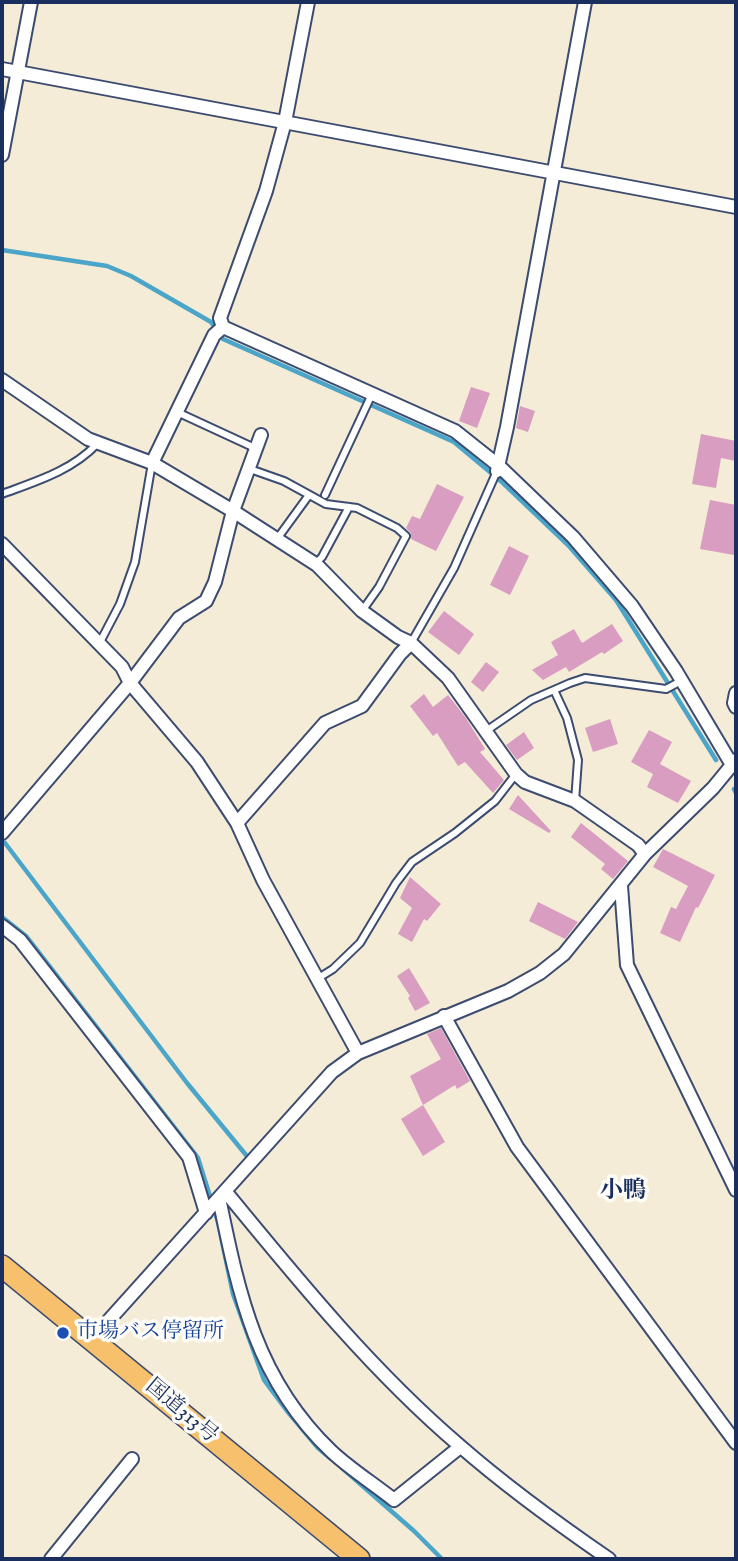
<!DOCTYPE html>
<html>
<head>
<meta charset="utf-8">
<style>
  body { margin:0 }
  #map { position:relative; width:738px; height:1561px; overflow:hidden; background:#f4ecd6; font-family:"IM FELL English",serif }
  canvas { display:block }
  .frame { position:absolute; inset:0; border:4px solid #1b2f5e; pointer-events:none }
</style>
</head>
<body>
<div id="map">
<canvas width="738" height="1561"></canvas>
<div class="frame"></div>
</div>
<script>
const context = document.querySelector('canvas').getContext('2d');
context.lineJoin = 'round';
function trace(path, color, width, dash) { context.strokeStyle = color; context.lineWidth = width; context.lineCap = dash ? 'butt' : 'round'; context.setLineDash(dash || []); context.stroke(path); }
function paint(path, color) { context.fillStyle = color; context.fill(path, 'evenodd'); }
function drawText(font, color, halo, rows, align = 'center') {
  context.font = font + ' "IM FELL English","Noto Serif JP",serif'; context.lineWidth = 7; context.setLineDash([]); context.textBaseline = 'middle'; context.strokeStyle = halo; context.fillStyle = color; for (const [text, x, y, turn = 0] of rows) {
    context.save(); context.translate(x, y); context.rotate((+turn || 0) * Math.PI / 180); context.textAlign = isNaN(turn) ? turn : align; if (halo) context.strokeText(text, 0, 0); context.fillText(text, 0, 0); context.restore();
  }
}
const stream = new Path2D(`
  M 2,250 L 107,266 L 131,276 L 211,322 L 223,339 L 454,442 L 503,483 L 568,545 L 616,600 L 716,760
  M 734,789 L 736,793
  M 5,843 L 187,1083 L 246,1155
  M 2,917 L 26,936 L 198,1158 L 218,1222 L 233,1294 L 264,1380 L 287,1411 L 318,1448 L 330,1458
  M 342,1468 L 414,1531 L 442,1559`);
const building = new Path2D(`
  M 471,387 L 490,393 L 477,428 L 459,421 Z
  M 520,406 L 535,411 L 528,432 L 516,428 Z
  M 701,434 L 736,441 L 736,461 L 721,458 L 716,488 L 692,484 Z
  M 437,484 L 464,497 L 436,551 L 411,539 L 411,533 L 406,528 L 412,516 L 420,519 Z
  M 710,500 L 736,505 L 736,543 L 734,555 L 700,549 Z
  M 509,546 L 529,556 L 510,595 L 490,585 Z
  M 444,611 L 474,634 L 459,655 L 428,632 Z
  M 612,624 L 623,641 L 604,654 L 602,652 L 569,672 L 566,667 L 543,680 L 532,670 L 558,655 L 551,642 L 574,629 L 582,643 Z
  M 486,662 L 499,672 L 483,692 L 471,682 Z
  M 424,694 L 433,707 L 448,695 L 466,718 L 485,749 L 480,752 L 504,780 L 493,793 L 465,762 L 458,766 L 437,733 L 433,736 L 410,706 Z
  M 610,719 L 618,744 L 593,752 L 585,728 Z
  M 649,730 L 672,742 L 660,764 L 691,781 L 678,803 L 647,787 L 653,774 L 631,762 Z
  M 524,732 L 534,748 L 517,760 L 506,745 Z
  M 518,795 L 551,831 L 549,833 L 509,809 Z
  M 581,823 L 628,861 L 613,879 L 601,869 L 605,864 L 571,837 Z
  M 663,849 L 715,875 L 698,908 L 696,907 L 680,942 L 660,933 L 671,907 L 676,909 L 688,886 L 653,867 Z
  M 410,877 L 441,904 L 427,921 L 424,919 L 412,942 L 398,934 L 412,908 L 400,898 Z
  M 538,902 L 578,922 L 565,939 L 529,921 Z
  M 409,968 L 430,1003 L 415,1011 L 408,998 L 410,996 L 397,976 Z
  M 441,1028 L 470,1081 L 457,1089 L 455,1085 L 423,1105 L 410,1076 L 441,1059 L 427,1034 Z
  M 423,1105 L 445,1142 L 423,1156 L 401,1119 Z`);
const service = new Path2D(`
  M 177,412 L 257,449
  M 250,469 L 284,481 L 326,504 L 357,508 L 397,528 L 406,536 L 379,587 L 362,611
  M 2,494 C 37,481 71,471 97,444
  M 325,495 L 372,394
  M 277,539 L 309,495
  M 315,564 L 322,557 L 349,507
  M 411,643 L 454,568 L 497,471
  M 99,644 L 120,604 L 135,562 L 152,463
  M 554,690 L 567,718 L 578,760 L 575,801
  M 486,731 L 531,700 L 570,683 L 585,678 L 666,689 L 681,681
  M 317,979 L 333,969 L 360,943 L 396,883 L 412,862 L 455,833 L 495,801 L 516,774`);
const minor = new Path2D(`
  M 2,69 L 736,207
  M 2,155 L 31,2
  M 223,327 L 455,431 L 499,466 L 573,537 L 632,606 L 676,671 L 732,765
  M 223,327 L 220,318 L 266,191 L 285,122 L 308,2
  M 2,380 L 88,439 L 152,463 L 233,511 L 317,565 L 362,611 L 398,637 L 411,643 L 448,678 L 516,774 L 525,782 L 575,801 L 638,845 L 645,854
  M 152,463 L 214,335 L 223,327
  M 497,471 L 507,427 L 585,2
  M 2,544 L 122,667 L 130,683 L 197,762 L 237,823 L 263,880 L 358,1053
  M 736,693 L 734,703 L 736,707
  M 237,823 L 325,723 L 362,706 L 400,654 L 411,643
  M 2,833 L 130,683 L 179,618 L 206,601 L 215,582 L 233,511 L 261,435
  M 621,886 L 627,965 L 736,1190
  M 2,926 L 20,940 L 189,1157 L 206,1213
  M 444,1016 L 517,1147 L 736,1443
  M 225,1191 C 298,1280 372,1371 460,1446 C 507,1487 558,1524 609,1559
  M 219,1198 C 239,1295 256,1379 331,1451 C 350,1469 374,1484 394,1500 L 460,1447
  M 92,1339 L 332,1072 L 358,1053 L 508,991 L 540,973 L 564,954 L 645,854 L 713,788 L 736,760
  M 51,1559 L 132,1459`);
const trunk = new Path2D(`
  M 2,1266 L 359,1559`);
const markers = [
  [63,1333,7,"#1a4fb4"]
];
const transitNames = [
  ["市場バス停留所",77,1333]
];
const streetNames = [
  ["国道313号",181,1412,40]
];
const neighbourhoodNames = [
  ["小鴨",623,1192]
];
trace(stream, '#4ba5c8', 4.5);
paint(building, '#d89dc1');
trace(service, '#3c4b70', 10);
trace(minor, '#3c4b70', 16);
trace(trunk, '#3c4b70', 24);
trace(service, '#fff', 6);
trace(minor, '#fff', 12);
trace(trunk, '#f7c06c', 21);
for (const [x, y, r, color] of markers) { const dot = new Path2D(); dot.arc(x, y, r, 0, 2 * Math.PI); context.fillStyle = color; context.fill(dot); trace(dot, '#fdfcf7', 2.5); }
drawText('21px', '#164399', '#fdfcf7', transitNames, 'left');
drawText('21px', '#1b2f5e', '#fdfcf7', streetNames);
drawText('bold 23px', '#1b2f5e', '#fdfcf7', neighbourhoodNames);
</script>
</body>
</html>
